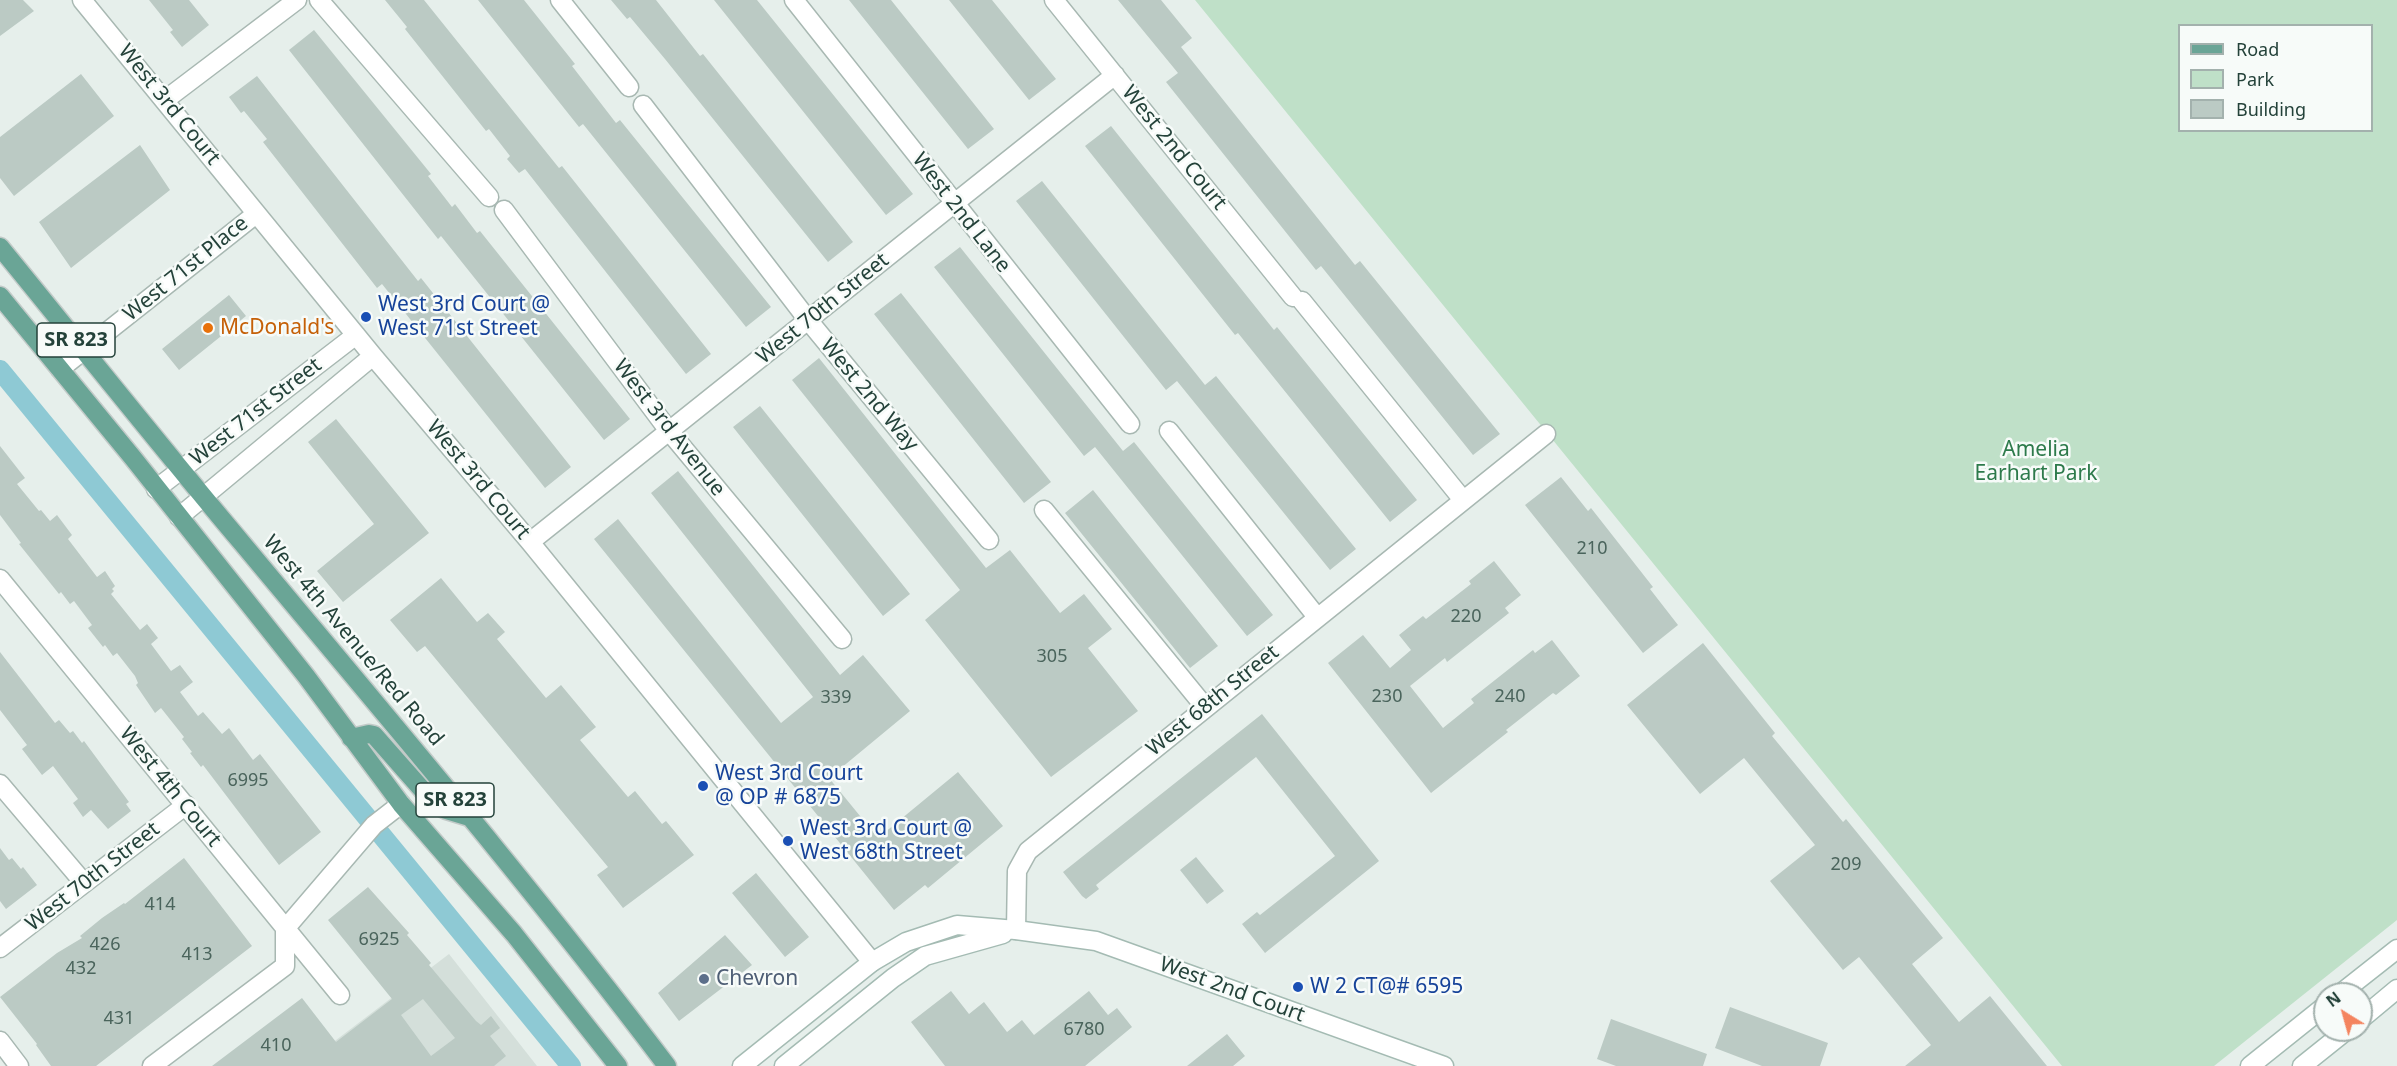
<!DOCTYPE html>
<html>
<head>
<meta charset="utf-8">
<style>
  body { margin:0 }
  #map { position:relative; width:2397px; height:1066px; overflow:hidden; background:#e6efeb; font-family:"Noto Sans",sans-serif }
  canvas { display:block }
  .legend { position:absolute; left:2178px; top:24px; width:195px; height:108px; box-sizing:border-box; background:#f7fbf9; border:2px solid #a3b1ad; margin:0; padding:8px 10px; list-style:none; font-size:18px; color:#24423a }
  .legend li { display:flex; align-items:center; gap:12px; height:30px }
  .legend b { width:30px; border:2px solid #a3b1ad }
  .north { position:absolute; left:2313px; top:982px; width:60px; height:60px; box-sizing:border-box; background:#f7fbf9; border:2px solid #a3b1ad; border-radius:50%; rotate:323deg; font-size:16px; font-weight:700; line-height:24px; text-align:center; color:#24423a }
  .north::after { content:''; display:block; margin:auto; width:21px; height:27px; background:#f4845f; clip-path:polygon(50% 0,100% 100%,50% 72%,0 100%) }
</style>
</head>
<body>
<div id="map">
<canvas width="2397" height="1066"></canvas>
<ul class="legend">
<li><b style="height:8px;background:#6aa596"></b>Road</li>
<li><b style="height:16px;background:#bfe0c8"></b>Park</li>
<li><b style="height:16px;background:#bbcac4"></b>Building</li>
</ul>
<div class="north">N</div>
</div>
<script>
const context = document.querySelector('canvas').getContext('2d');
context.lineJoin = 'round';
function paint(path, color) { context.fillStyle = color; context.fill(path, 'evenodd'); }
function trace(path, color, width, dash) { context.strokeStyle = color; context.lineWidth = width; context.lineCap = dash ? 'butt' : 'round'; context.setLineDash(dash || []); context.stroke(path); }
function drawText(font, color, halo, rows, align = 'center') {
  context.font = font + ' "Noto Sans",sans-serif'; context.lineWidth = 5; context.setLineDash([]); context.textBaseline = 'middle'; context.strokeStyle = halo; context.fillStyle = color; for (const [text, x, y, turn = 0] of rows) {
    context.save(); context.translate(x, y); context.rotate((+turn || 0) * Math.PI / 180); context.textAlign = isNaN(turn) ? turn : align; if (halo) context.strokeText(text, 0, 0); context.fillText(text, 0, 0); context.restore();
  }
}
const built = new Path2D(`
  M 449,954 L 537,1066 L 302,1066 Z`);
const green = new Path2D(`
  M 1195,0 L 2397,0 L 2397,920 L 2214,1066 L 2062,1066 ZM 2180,26 L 2372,26 L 2372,130 L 2180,130 Z`);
const canal = new Path2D(`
  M 0,370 L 571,1066`);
const building = new Path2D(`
  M 0,0 L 23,0 L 34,11 L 0,36 Z
  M 149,0 L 189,0 L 209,25 L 182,47 L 170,32 L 173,30 Z
  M 385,0 L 424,0 L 559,168 L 562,166 L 711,354 L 686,374 L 525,169 L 519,173 L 507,159 L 510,156 L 489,129 L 486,131 L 405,29 L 407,27 Z
  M 478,0 L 524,0 L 575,64 L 572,66 L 616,123 L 620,120 L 771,307 L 746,327 L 583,124 L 579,127 Z
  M 611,0 L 656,0 L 700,56 L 703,54 L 853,242 L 828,262 L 665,59 L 630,17 L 627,19 Z
  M 714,0 L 757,0 L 913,194 L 886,215 Z
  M 849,0 L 891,0 L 994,129 L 968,149 Z
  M 949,0 L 992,0 L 1056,79 L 1029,100 Z
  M 1118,0 L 1161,0 L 1192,38 L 1181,47 L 1355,265 L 1360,261 L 1500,434 L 1473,455 L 1321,266 L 1316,270 L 1166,82 L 1178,73 Z
  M 314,30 L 431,174 L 428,176 L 452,207 L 455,204 L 477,233 L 480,231 L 630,419 L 604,440 L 441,236 L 438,239 L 289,50 Z
  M 81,74 L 114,116 L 14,196 L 0,178 L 0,137 Z
  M 257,76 L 418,281 L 421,278 L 571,467 L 545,488 L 382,284 L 377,288 L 263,142 L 267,139 L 244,111 L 241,113 L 229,97 Z
  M 1111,126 L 1274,330 L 1277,327 L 1417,500 L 1390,522 L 1238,333 L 1235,335 L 1085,146 Z
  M 140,145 L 170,190 L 71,268 L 39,222 Z
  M 1042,181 L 1205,385 L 1216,376 L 1356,549 L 1330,570 L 1177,381 L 1166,390 L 1016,201 Z
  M 960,247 L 1123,451 L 1134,442 L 1273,615 L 1247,636 L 1095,447 L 1084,456 L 934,267 Z
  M 901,293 L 1051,482 L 1024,503 L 874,314 Z
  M 229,295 L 246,316 L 179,370 L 162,349 Z
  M 819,358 L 986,568 L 1010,550 L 1060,613 L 1084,594 L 1112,629 L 1088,648 L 1138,711 L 1051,777 L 925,620 L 960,590 L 792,380 Z
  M 760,406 L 910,594 L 883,616 L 733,427 Z
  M 336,419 L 429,533 L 343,602 L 317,571 L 374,524 L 308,442 Z
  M 0,446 L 25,478 L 17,484 L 39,511 L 41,510 L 50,521 L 57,515 L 72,535 L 68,539 L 97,577 L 105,571 L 115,586 L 112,589 L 114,591 L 111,594 L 140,630 L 147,624 L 158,638 L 151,644 L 171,671 L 180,665 L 193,682 L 180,692 L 198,716 L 203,712 L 222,734 L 229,728 L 253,760 L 260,754 L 321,832 L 279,865 L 203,765 L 201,767 L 190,753 L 192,752 L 182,739 L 184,737 L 161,708 L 155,713 L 136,685 L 138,683 L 135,676 L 117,653 L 113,656 L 105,645 L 103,647 L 88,628 L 92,625 L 74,601 L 70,604 L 61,592 L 59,594 L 19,544 L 21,543 L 0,515 Z
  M 678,471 L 840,675 L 863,655 L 910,711 L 829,778 L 878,838 L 958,772 L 1003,826 L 928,888 L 925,885 L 894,910 L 594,539 L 618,519 L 781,723 L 813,697 L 651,493 Z
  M 1561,477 L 1588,511 L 1591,508 L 1653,587 L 1650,589 L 1678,625 L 1643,653 L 1525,505 Z
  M 1093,490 L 1218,646 L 1190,668 L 1065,513 Z
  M 1494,561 L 1521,595 L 1505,608 L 1509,613 L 1447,662 L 1445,658 L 1410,686 L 1443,728 L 1474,703 L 1471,699 L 1533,650 L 1535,653 L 1552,640 L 1580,676 L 1556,695 L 1553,693 L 1506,730 L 1508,732 L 1431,793 L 1328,663 L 1363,635 L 1390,668 L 1411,650 L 1399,635 L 1423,616 L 1426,619 L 1471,584 L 1469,581 Z
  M 441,578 L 477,622 L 488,613 L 505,632 L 497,639 L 546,698 L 561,685 L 596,727 L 580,740 L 628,797 L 635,791 L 662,824 L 666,821 L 694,855 L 623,908 L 597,875 L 608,867 L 425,646 L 417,652 L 390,620 Z
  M 1703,643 L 1775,733 L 1772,736 L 1843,822 L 1846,819 L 1943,938 L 1912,964 L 1959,1022 L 1990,996 L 2047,1066 L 1905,1066 L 1931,1045 L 1859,957 L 1843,970 L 1770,881 L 1815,845 L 1744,758 L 1700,794 L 1627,705 Z
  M 0,652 L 55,723 L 59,720 L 70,733 L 73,731 L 82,743 L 84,741 L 129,802 L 126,804 L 131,811 L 108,829 L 91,810 L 83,817 L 73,803 L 78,799 L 53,766 L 42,775 L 22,749 L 27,745 L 0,710 Z
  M 1262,714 L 1379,861 L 1265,953 L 1242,924 L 1257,912 L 1260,915 L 1335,856 L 1256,757 L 1096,885 L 1099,889 L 1086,899 L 1082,896 L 1063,872 Z
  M 0,848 L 9,860 L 12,858 L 21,869 L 23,867 L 37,885 L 6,909 L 0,901 Z
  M 1196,857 L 1224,891 L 1207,904 L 1180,870 Z
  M 184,858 L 252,946 L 96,1066 L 51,1066 L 36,1045 L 37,1044 L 0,997 L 57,953 L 82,938 L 80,936 L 102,918 L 124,903 L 125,904 Z
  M 756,873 L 809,937 L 785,957 L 732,893 Z
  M 368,887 L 409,933 L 407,935 L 431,963 L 429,965 L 476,1021 L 481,1025 L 491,1016 L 500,1028 L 490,1036 L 506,1056 L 494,1066 L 212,1066 L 302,998 L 336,1042 L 392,999 L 328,920 ZM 423,999 L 455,1038 L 431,1056 L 401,1015 Z
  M 725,935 L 752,965 L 679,1021 L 658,993 Z
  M 951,991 L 969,1014 L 984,1002 L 1007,1032 L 1022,1020 L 1034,1035 L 1089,991 L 1108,1015 L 1117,1008 L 1132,1027 L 1085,1066 L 945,1066 L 911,1022 Z
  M 1730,1007 L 1828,1043 L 1820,1066 L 1762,1066 L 1715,1048 Z
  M 1611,1019 L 1707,1054 L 1703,1066 L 1616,1066 L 1597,1059 Z
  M 1227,1034 L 1245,1056 L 1233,1066 L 1187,1066 Z`);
const street = new Path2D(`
  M 82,0 L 373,356 L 530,542 L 872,962
  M 319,0 L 489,197
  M 560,0 L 629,87
  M 794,0 L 1130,424
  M 1054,0 L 1293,297
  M 165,100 L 297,0
  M 643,105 L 808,320 L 989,540
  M 504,210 L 669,431 L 842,639
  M 1302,301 L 1463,500
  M 60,369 L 256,214
  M 1169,431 L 1317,617
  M 156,489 L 356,335
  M 1044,510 L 1205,707
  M 179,517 L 373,356
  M 530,542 L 1115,75
  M 0,579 L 340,995
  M 0,784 L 84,883
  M 1016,930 L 1017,871 L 1028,851 L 1546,434
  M 0,948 L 186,805
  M 0,1041 L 19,1066
  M 152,1066 L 285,966 L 285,929 L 374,825 L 401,804`);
const secondary = new Path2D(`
  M 2340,994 L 2397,949
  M 2361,1019 L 2397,989
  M 742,1066 L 872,962 L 906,942 L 957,925 L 1016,930 L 1096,941 L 1444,1066
  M 784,1066 L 893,978 L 925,956 L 1003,934
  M 2250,1066 L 2325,1006
  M 2302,1066 L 2347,1030`);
const primary = new Path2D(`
  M 0,247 C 81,346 160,446 242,543 C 386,716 532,887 667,1066
  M 0,296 L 133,458 L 306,676 L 401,804 L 514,934 L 618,1066
  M 351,738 L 369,734 L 374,735 L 434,803 L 446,810 L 469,817`);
const markers = [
  [366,317,6,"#1a4fb4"],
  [208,328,6,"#e8710a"],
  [703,786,6,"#1a4fb4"],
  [788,841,6,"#1a4fb4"],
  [704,979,6,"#5c6f8a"],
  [1298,987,6,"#1a4fb4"]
];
const numberNames = [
  ["210",1592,549],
  ["220",1466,617],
  ["305",1052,657],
  ["230",1387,697],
  ["240",1510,697],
  ["339",836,698],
  ["6995",248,781],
  ["209",1846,865],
  ["414",160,905],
  ["6925",379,940],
  ["426",105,945],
  ["413",197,955],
  ["432",81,969],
  ["431",119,1019],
  ["6780",1084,1030],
  ["410",276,1046]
];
const shields = [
  [76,340,78],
  [455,800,78]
];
const shieldNames = [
  ["SR 823",76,340],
  ["SR 823",455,800]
];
const streetNames = [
  ["West 3rd Court",169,105,51],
  ["West 2nd Court",1174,148,51],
  ["West 2nd Lane",961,213,52],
  ["West 71st Place",186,269,-39],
  ["West 70th Street",823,309,-39],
  ["West 2nd Way",869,395,50],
  ["West 71st Street",256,412,-38],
  ["West 3rd Avenue",669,428,52],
  ["West 3rd Court",478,480,50],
  ["West 4th Avenue/Red Road",353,641,50],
  ["West 68th Street",1213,701,-39],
  ["West 4th Court",170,787,51],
  ["West 70th Street",93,877,-38],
  ["West 2nd Court",1232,990,20]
];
const transitNames = [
  ["West 3rd Court @",378,305],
  ["West 71st Street",378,329],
  ["West 3rd Court",715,774],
  ["@ OP # 6875",715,798],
  ["West 3rd Court @",800,829],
  ["West 68th Street",800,853],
  ["W 2 CT@# 6595",1310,987]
];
const foodNames = [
  ["McDonald's",220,328]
];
const parkNames = [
  ["Amelia",2036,450],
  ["Earhart Park",2036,474]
];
const serviceNames = [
  ["Chevron",716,979]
];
paint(built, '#d4dfda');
paint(green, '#bfe0c8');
trace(canal, '#8ec9d4', 20);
paint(building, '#bbcac4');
trace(street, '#a8b8b2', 21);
trace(secondary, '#a4bbb3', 21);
trace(primary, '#c2cac8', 21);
trace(street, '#fff', 18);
trace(secondary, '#fff', 18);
trace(primary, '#6aa596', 18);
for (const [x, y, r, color] of markers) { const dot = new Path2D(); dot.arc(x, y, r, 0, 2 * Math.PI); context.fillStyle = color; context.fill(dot); trace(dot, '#f7fbf9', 2); }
drawText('18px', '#4a645c', null, numberNames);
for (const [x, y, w] of shields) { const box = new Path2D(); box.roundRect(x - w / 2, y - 17, w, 34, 4.5); context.fillStyle = '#f7fbf9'; context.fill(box); trace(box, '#24423a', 1.5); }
drawText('bold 20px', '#24423a', null, shieldNames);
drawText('21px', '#24423a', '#f7fbf9', streetNames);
drawText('21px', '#164399', '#f7fbf9', transitNames, 'left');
drawText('21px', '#c56008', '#f7fbf9', foodNames, 'left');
drawText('21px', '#2d7a4b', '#f7fbf9', parkNames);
drawText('21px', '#4e5e75', '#f7fbf9', serviceNames, 'left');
</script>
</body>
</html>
